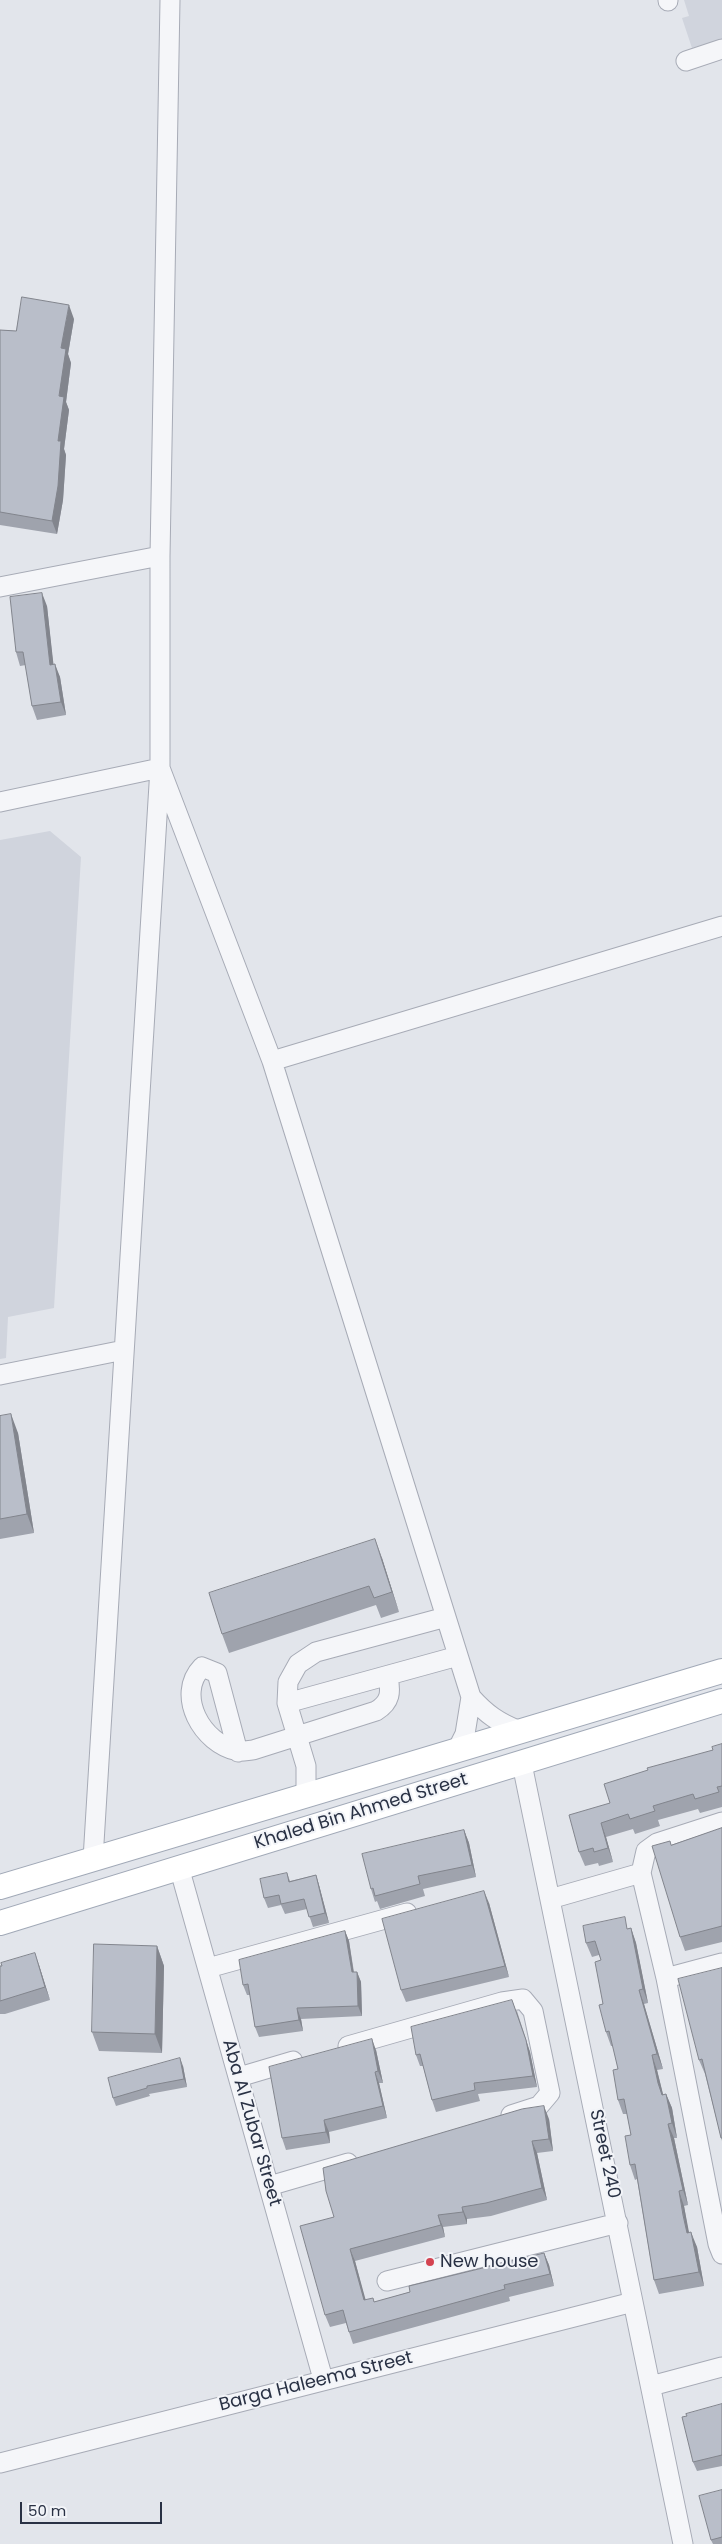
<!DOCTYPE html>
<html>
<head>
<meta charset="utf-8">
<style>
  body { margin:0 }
  #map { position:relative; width:722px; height:2544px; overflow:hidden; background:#e2e5eb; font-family:Poppins,sans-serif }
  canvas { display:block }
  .scale { position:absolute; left:20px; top:2502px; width:142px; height:22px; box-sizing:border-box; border:2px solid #293144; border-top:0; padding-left:6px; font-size:15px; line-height:18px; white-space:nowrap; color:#293144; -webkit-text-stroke:4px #f2f4f8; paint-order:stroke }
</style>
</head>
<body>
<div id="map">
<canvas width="722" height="2544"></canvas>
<div class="scale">50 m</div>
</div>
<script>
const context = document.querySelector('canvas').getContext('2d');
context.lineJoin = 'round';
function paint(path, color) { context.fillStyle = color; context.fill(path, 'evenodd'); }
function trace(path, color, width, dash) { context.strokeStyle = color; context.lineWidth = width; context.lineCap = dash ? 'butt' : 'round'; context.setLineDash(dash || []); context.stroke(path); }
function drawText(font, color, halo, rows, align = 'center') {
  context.font = font + ' Poppins,sans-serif'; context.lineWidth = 4; context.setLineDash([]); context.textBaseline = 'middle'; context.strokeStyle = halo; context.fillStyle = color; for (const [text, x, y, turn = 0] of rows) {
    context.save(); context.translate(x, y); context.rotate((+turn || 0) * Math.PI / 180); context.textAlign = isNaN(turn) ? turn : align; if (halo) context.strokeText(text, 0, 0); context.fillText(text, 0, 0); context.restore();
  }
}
const built = new Path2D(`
  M 684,0 L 722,0 L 722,39 L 692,48 L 682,18 L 689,16 Z
  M 50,831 L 81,857 L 54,1308 L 8,1317 L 6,1358 L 0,1359 L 0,840 Z`);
const minor = new Path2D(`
  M 170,0 L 160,556 L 160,768 L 272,1061 L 471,1697 L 465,1734 L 457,1750
  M 668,0 L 668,1
  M 686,61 L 722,49
  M 0,587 L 160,556
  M 0,802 L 160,768 L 93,1859
  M 272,1061 L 722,926
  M 0,1375 L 124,1350
  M 471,1697 C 486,1714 499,1723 520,1731
  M 287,1703 L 458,1656
  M 238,1752 L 217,1673 L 202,1667 C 175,1695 202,1744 238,1751 C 242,1752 249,1750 253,1750 L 376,1711 C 391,1702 391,1692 388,1676
  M 522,1764 L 683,2544
  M 306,1795 L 306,1766 L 287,1703 L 288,1682 L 298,1664 L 316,1652 L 446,1617
  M 722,1822 L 657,1843 L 646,1851 L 641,1873 L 666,1978 L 718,2244 L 722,2254
  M 179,1867 L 323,2379
  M 550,1899 L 641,1873
  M 208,1968 L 407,1913
  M 666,1978 L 722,1963
  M 348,2046 L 502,2002 L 523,1999 L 533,2011 L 550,2093 L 539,2106 L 511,2115
  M 239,2077 L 293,2061
  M 269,2186 L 348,2163
  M 387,2281 L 618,2223
  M 651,2386 L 722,2367
  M 0,2463 L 633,2302`);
const major = new Path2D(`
  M 0,1887 L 722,1671
  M 0,1923 L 722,1701`);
const wall = new Path2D(`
  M 74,319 L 68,354 L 71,363 L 66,402 L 69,410 L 64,449 L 66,455 L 63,500 L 57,534 L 0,525 L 0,330 L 16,331 Z
  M 47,606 L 53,664 L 60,677 L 66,715 L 37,720 L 32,706 L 26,665 L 20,666 L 16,652 Z
  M 0,1416 L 18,1433 L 34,1533 L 0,1539 Z
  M 382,1558 L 399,1612 L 381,1618 L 376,1605 L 229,1653 L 222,1634 Z
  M 722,1744 L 722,1807 L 700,1813 L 698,1809 L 658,1820 L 660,1826 L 635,1834 L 633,1829 L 606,1837 L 613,1862 L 599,1866 L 598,1863 L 585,1866 L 579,1852 L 610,1803 L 713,1750 Z
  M 722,1828 L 722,1942 L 685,1951 L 680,1937 L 671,1845 Z
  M 464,1830 L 469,1843 L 476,1877 L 423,1889 L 425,1896 L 380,1909 L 377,1901 L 375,1902 L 371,1889 Z
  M 287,1873 L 290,1881 L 316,1875 L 319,1885 L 329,1923 L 313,1927 L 307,1909 L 285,1914 L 281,1905 L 268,1908 L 264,1898 Z
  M 489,1903 L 509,1977 L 406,2002 L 401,1990 Z
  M 631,1928 L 636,1943 L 648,2003 L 644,2004 L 663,2069 L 657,2070 L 663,2095 L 666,2094 L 672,2108 L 677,2138 L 674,2138 L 688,2205 L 684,2206 L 688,2230 L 689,2233 L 697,2247 L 704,2286 L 659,2294 L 654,2280 L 637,2179 L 635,2180 L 630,2165 L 631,2135 L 627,2114 L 623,2114 L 618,2100 L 618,2069 L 613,2046 L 611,2046 L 606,2032 L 601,1960 L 599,1955 L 592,1957 L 586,1943 Z
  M 345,1931 L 349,1941 L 354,1972 L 357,1972 L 361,1982 L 362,2016 L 301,2019 L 303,2031 L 259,2037 L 255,2027 L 250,1995 L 247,1995 L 243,1985 Z
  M 157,1946 L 164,1966 L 162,2053 L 99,2051 L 92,2032 Z
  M 39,1965 L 50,2000 L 5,2014 L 0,2014 L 0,1966 Z
  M 722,1968 L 722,2141 L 705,2074 L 699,2060 Z
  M 517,2011 L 530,2052 L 537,2087 L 478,2094 L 480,2101 L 436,2112 L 432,2100 L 423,2066 L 420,2066 L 416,2055 Z
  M 376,2050 L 383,2083 L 379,2083 L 387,2118 L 329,2132 L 330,2143 L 286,2150 L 282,2138 Z
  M 183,2066 L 187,2087 L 149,2094 L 150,2096 L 116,2106 L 113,2098 Z
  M 549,2119 L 553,2151 L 537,2153 L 547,2200 L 491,2216 L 467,2219 L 467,2224 L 443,2227 L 445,2237 L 355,2261 L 365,2300 L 375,2302 L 544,2253 L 549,2265 L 554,2286 L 509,2297 L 510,2301 L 353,2344 L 346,2323 L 330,2327 L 325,2315 L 334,2217 Z
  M 722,2404 L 722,2466 L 697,2471 L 693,2462 Z
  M 722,2490 L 722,2544 L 713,2544 L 711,2540 Z`);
const shadedWall = new Path2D(`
  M 69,305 L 74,319 L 68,354 L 71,363 L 66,402 L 69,410 L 64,449 L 66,455 L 63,500 L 57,534 L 52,521 L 58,441 L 61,348 Z
  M 42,593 L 47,606 L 55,678 L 50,665 Z
  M 55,664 L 60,677 L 66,715 L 61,702 Z
  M 11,1414 L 18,1433 L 34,1533 L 27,1514 Z
  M 375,1539 L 382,1558 L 399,1612 L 392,1592 Z
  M 601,1823 L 606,1837 L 613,1862 L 608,1848 Z
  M 464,1830 L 469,1843 L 476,1877 L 472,1865 Z
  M 316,1875 L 319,1885 L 329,1923 L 325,1913 Z
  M 484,1891 L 489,1903 L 509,1977 L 505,1966 Z
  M 631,1928 L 636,1943 L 648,2003 L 643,1989 Z
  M 345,1931 L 349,1941 L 355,1982 L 352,1972 Z
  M 157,1946 L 164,1966 L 162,2053 L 155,2034 Z
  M 35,1953 L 39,1965 L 50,2000 L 45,1987 Z
  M 357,1972 L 361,1982 L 362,2016 L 358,2006 Z
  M 639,1990 L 644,2004 L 663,2069 L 657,2054 Z
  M 512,2000 L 530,2052 L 537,2087 L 533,2076 Z
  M 297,2008 L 301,2019 L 303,2031 L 299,2020 Z
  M 372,2039 L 376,2050 L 383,2083 L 378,2071 Z
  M 652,2055 L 657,2070 L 664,2098 L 667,2109 L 658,2083 Z
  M 180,2058 L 183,2066 L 187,2087 L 184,2079 Z
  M 375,2072 L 379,2083 L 387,2118 L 383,2106 Z
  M 666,2094 L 672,2108 L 677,2138 L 672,2123 Z
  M 544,2106 L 549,2119 L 553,2151 L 549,2139 Z
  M 324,2120 L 329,2132 L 330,2143 L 326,2132 Z
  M 668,2124 L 674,2138 L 688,2205 L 683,2190 Z
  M 532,2141 L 537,2153 L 547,2200 L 542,2188 Z
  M 679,2191 L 684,2206 L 692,2248 L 687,2233 Z
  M 462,2207 L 467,2219 L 467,2224 L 463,2212 Z
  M 438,2215 L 443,2227 L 445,2237 L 441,2225 Z
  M 691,2232 L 697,2247 L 704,2286 L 699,2272 Z
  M 350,2249 L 355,2261 L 369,2312 L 364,2300 Z
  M 544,2253 L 549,2265 L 554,2286 L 550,2274 Z`);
const building = new Path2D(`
  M 22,297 L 69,305 L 61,348 L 66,349 L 59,396 L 64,397 L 58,441 L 61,441 L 58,486 L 52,521 L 0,512 L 0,330 L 16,331 Z
  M 42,593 L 50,665 L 55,664 L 61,702 L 32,706 L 23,652 L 16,652 L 10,597 Z
  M 11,1414 L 27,1514 L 0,1519 L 0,1416 Z
  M 375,1539 L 392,1592 L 374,1598 L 369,1586 L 222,1634 L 209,1593 Z
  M 722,1744 L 722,1786 L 717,1787 L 719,1792 L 695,1799 L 693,1794 L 653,1806 L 655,1811 L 630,1819 L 628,1814 L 601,1823 L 608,1848 L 594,1852 L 593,1848 L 579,1852 L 569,1815 L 610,1803 L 604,1784 L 648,1770 L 647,1768 L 713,1750 L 712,1747 Z
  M 722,1828 L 722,1926 L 680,1937 L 652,1846 L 670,1841 L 671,1845 Z
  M 464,1830 L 472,1865 L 418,1876 L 420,1884 L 375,1896 L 373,1888 L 371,1889 L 362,1854 Z
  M 287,1873 L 289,1882 L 316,1875 L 325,1913 L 309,1917 L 304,1899 L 281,1904 L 279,1895 L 264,1898 L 260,1879 Z
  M 484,1891 L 505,1966 L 401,1990 L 382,1919 Z
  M 625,1917 L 627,1929 L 631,1928 L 643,1989 L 639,1990 L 657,2054 L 652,2055 L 658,2083 L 662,2095 L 666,2094 L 672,2123 L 668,2124 L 683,2190 L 679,2191 L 683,2215 L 687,2233 L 691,2232 L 699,2272 L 654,2280 L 635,2164 L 630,2165 L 625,2136 L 631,2135 L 624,2099 L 618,2100 L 613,2070 L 618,2069 L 609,2031 L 606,2032 L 599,2005 L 603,2004 L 595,1962 L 601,1960 L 595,1941 L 586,1943 L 583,1926 Z
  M 345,1931 L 352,1972 L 357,1972 L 358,2006 L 297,2008 L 299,2020 L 255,2027 L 248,1984 L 243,1985 L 239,1960 Z
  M 94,1944 L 157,1946 L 155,2034 L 92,2032 Z
  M 35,1953 L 45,1987 L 0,2001 L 0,1966 L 2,1966 L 1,1963 Z
  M 722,1968 L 722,2138 L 721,2138 L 702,2059 L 699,2060 L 678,1979 Z
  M 512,2000 L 526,2040 L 533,2076 L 474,2083 L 475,2090 L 432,2100 L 420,2054 L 416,2055 L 411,2027 Z
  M 372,2039 L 378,2071 L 375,2072 L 383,2106 L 324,2120 L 326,2132 L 282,2138 L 269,2067 Z
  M 180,2058 L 184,2079 L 147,2086 L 147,2088 L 113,2098 L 108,2078 Z
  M 544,2106 L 549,2139 L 532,2141 L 542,2188 L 486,2203 L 462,2207 L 463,2212 L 438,2215 L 441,2225 L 350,2249 L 364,2300 L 373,2298 L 374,2302 L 410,2292 L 409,2286 L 544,2253 L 550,2274 L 504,2285 L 505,2289 L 349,2332 L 343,2310 L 325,2315 L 300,2226 L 334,2217 L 326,2191 L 323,2168 L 522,2109 Z
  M 722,2404 L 722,2455 L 693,2462 L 682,2417 L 687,2416 L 686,2414 Z
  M 722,2490 L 722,2537 L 711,2540 L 699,2496 Z`);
const markers = [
  [430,2262,5,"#d44351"]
];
const streetNames = [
  ["Khaled Bin Ahmed Street",361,1812,-17],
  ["Aba Al Zubar Street",251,2123,74],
  ["Street 240",604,2154,78],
  ["Barga Haleema Street",316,2382,-14]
];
const poiNames = [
  ["New house",440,2262]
];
paint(built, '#d0d4dd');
trace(minor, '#a7abb6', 21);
trace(major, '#a1a9b7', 26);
trace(minor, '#f5f6f9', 19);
trace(major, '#fff', 24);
paint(wall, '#9fa3ad');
paint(shadedWall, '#82858d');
paint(building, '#b9bec9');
trace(building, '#82858d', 1);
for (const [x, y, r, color] of markers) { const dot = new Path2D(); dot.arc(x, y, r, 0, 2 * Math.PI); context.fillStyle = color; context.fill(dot); trace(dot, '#f2f4f8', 2); }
drawText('18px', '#293144', '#f2f4f8', streetNames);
drawText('18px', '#293144', '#f2f4f8', poiNames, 'left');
</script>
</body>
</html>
